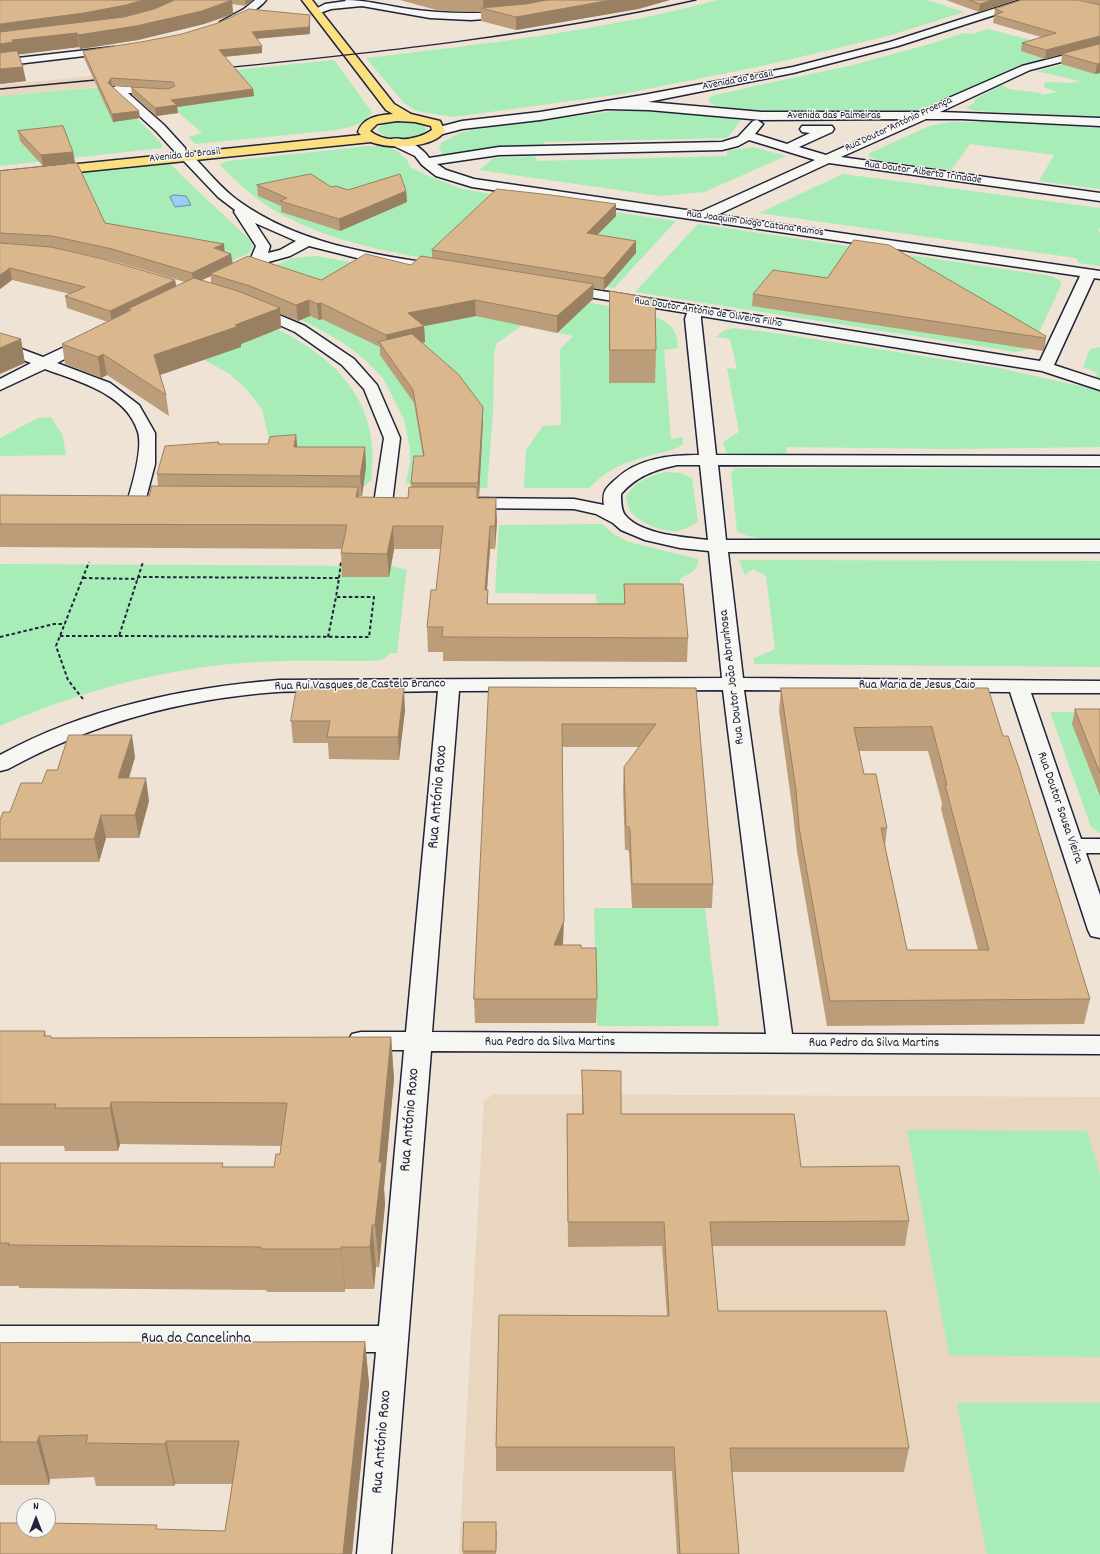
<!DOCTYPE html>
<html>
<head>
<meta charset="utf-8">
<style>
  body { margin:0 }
  #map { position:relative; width:1100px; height:1554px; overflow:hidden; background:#eee3d4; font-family:Dekko,sans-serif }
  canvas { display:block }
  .north { position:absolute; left:16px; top:1498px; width:40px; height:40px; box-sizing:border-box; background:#f6f6f2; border:1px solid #a1a1a9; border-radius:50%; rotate:0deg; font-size:11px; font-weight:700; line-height:16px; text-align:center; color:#22223b }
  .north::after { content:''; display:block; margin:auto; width:14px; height:18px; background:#22223b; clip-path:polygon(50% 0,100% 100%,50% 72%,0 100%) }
</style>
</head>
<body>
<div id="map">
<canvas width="1100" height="1554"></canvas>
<div class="north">N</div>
</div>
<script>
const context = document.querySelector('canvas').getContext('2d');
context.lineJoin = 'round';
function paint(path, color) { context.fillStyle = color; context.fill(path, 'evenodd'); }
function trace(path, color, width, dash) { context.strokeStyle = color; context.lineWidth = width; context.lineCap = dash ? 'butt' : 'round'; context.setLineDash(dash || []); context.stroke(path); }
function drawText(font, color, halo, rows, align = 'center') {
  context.font = font + ' Dekko,sans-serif'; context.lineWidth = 3; context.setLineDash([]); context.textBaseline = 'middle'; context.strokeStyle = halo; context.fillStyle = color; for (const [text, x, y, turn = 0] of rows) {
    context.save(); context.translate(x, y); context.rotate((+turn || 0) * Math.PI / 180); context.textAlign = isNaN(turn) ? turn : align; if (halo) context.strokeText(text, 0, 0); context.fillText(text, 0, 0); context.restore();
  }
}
const built = new Path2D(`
  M 225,63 L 232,74 L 0,96 L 0,85 Z
  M 500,1094 L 1100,1097 L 1100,1554 L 459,1554 L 484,1101 L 492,1095 Z`);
const green = new Path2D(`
  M 718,0 L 927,0 L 964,12 L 888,36 L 762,66 L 622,94 L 453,117 L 416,111 L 404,103 L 366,58 C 484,44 602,31 718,0 Z
  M 988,29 L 1078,52 L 1062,58 L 1036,49 L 1029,54 L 1050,60 L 933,110 L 759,111 L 717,106 L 710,103 L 708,99 L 714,95 L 853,65 L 930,44 L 964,33 L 973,34 Z
  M 334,60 L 372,112 C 365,124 350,127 337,130 L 196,144 L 188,137 L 202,133 L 173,108 L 168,100 L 142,104 L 127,91 L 130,84 L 158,78 Z
  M 1065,64 L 1100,70 L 1100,117 L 976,111 L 966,108 L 974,103 L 975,99 L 1002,85 L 1009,89 L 1041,93 L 1041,95 L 1058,92 L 1045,88 L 1044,83 C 1059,80 1066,86 1080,81 L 1036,71 Z
  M 89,88 L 103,88 L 111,92 L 162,144 L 162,148 L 0,166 L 0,96 Z
  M 622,110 L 647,110 L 741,120 L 727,138 L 543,142 L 544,147 L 444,156 L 439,148 L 441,143 L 460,133 L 471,130 Z
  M 403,121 L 418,123 L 426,127 L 427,130 C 418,141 386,142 377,130 L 382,125 Z
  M 950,122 L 1000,122 L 1100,128 L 1100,189 L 1039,181 L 1054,155 L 970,144 L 951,170 L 882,161 L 868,157 L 870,153 L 929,126 Z
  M 369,146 L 388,147 L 396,150 L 407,160 L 410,167 L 426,175 L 462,189 L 509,197 L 676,221 L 614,288 C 567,281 520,273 473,266 C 406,255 331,245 272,209 C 252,196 236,181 219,164 L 228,161 Z
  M 753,147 L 786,156 L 704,192 L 660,196 L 479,170 L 494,158 L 535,156 L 537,161 L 727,156 L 727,151 Z
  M 163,163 L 171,164 L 181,175 L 249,239 L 253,246 L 249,253 L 193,279 L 157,269 L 47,247 L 0,180 Z
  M 843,174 L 1100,208 L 1100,227 L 1098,231 L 1100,232 L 1100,266 L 1079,263 L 1076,258 L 759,213 Z
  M 698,224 L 1051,276 L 1061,281 L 1061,285 L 1032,348 L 1016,352 L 635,292 Z
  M 316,256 L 644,312 C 664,320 678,325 678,348 L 664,350 L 671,439 L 683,437 L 683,444 C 673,452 661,452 648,456 C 623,463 608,469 589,488 L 524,488 L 526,450 L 543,426 L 561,425 L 560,349 L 573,336 L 522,325 L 496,344 L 494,355 L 493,413 L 487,488 L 416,487 L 406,483 L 410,462 L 410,449 L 404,419 L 383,378 L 363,358 L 342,342 L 310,324 L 280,310 L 271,267 L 293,258 Z
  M 269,325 C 336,357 382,401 371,481 L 364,486 L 358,487 L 272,453 L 262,409 L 247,390 L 230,374 L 186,350 Z
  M 733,328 L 775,333 L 999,368 L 1085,387 L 1098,373 L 1083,367 L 1090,349 L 1100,347 L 1100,447 L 950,449 L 786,447 L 787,457 L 742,456 L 726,453 L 723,442 L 739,432 L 727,368 L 737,369 L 730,339 L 716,337 L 725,330 Z
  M 51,417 L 63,436 L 66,455 L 0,456 L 0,438 L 38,418 Z
  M 735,468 L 1100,469 L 1100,540 L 766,539 L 747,536 L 737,531 L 731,473 Z
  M 666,472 L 681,473 L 692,478 L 698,522 C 692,525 685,529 678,531 C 664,533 641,523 632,513 C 628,508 627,502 626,496 C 636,481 648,476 666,472 Z
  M 602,524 L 612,533 L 629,542 L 698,559 C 699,571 689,573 680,579 L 682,608 L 599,628 L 596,594 L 495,593 L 499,525 Z
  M 739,560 L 1100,561 L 1100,667 L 754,664 L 754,658 L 775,649 L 766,576 L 753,569 L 745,575 Z
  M 0,564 L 391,566 L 407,570 L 406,574 L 397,653 L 391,653 L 384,659 L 373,661 C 334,661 294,660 255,662 C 168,667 80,691 0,726 Z
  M 1050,712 L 1100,712 L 1100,833 L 1091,827 Z
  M 594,908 L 705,908 L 719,1026 L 597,1026 Z
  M 907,1130 L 1087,1131 L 1100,1175 L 1100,1357 L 949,1355 Z
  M 957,1403 L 1100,1403 L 1100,1554 L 987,1554 Z`);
const water = new Path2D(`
  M 174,195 L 186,196 L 191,205 L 175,207 L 170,197 Z`);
const path = new Path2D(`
  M 83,578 L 138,579
  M 339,578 L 341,562
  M 60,636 L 119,636 L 143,562
  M 119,636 L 369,637 L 374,597 L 336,597 L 339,578 L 139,577
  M 0,637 L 54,624 L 65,624
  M 328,637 L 336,597
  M 83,699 L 68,680 L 56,646 L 89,562`);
const street = new Path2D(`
  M 255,0 L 266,0 C 259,9 233,27 221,24 L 220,22 L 244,9 Z
  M 345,0 C 367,0 387,6 409,9 C 443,14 477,14 511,11 L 516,14 L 511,17 L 471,20 L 430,18 L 362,6 L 331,9 L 317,14 L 312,11 L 325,4 L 346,1 Z
  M 1100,46 L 1100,52 L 1030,70 L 940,112 L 1100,118 L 1100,126 L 962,119 L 926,119 L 841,157 L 1100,193 L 1100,201 L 829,163 L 717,215 L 1100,271 L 1100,279 L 1094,278 L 1054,365 L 1100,380 L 1100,390 L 1042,371 L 701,316 L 701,319 L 716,455 L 1100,456 L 1100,466 L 718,465 L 726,540 L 1100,540 L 1100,552 L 728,552 L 743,678 L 1100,681 L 1100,693 L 1031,693 L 1081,839 L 1100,839 L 1100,853 L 1086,853 L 1100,895 L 1100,938 L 1091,936 L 1088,930 L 1010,692 L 744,690 L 792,1034 L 1100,1036 L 1100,1054 L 431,1051 L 391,1554 L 357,1554 L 376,1352 L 0,1352 L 0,1326 L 379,1326 L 404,1050 L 361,1050 L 352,1048 L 348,1041 L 352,1034 L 361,1032 L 406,1032 L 438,691 C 403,692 367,692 332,692 C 314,692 295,691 277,692 C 182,699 92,723 8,769 L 0,771 L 0,755 C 86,708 182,688 279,680 L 722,678 L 709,551 L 680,548 L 645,540 L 621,530 L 613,523 L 596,514 L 574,509 L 467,508 L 461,507 L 458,503 L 461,499 L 467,498 L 574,499 L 604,505 C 602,491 606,488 616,479 C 638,458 670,455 699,455 L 685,319 L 687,313 L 564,293 L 559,292 L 557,289 L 559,286 L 564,285 L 1040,361 L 1080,276 L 472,187 L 436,176 L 422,165 L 415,156 L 392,145 L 390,142 L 392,139 C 404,136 423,148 429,158 L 499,147 L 722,142 L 738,137 L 753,121 L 757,120 L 763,124 L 755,134 L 787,144 L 810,133 L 802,132 L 800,129 L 802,126 L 832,126 L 834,129 L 832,132 L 799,147 L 826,155 L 906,119 L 762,120 L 649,110 L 608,109 L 602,105 L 608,101 L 649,102 L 762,112 L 921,112 L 951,97 L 1022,66 ZM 749,140 L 815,160 L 700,212 L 474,179 L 446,170 L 437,164 L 499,155 L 722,150 L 738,146 ZM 677,465 L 700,465 L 708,540 C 685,537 641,535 625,515 C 621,510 621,500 621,494 C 637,476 654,470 677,465 ZM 723,690 L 766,1034 L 432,1032 L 459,691 Z
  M 114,47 L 120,50 L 118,52 L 0,66 L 0,60 Z
  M 116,86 L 166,90 L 168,92 L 166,94 L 162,95 L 128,93 L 164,125 L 185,148 L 186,152 L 190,153 C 207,170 221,189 240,202 C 299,244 371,254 441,265 L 446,266 L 448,269 L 446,272 L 441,273 L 361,259 L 309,246 L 290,256 L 261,264 L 238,276 L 228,276 L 226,273 L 228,270 L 251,258 L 256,246 L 234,212 L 235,210 L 218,197 L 182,159 L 181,155 L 177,154 L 156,131 L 112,91 L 110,89 ZM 255,223 L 296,241 L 280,250 L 268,253 L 270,246 Z
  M 253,304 L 305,326 L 354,359 L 377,385 L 400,438 L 392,503 L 389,507 L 383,508 L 377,507 L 374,503 L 384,438 L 364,389 L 342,365 L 295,332 L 248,311 L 246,308 L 248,305 Z
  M 90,335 L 95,337 L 98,340 L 95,343 L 57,363 L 110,383 L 139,405 L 155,433 L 155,464 L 145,502 L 142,506 L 136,507 L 130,506 L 127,502 C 132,486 143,448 138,432 C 126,393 79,382 45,369 L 0,390 L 0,379 L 31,363 L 0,351 L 0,341 L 43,357 Z`);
const secondary = new Path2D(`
  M 1021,0 L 1036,0 L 1035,2 L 898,46 L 793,73 L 643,103 L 540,120 L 462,129 L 439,135 L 433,131 L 435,128 L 462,121 L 540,112 L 643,95 L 793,67 L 890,42 Z`);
const primary = new Path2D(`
  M 302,0 L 312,0 L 394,104 L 411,114 L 440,121 L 445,131 C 433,149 389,149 371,142 L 0,180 L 0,172 L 361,135 L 358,132 C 363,117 379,115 393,114 L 386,110 ZM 397,121 L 415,122 L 431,126 L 432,130 C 417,141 385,144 370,131 L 377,124 Z`);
const rail = new Path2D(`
  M 223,68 C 382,52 540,35 696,0
  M 0,89 L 106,79`);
const wall = new Path2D(`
  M 0,0 L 174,0 L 174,1 L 175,0 L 253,0 L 246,6 L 232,4 L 233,14 L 204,24 L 138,40 L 80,49 L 79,47 L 18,54 L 26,81 L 0,84 Z
  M 400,0 L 670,0 L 638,9 L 516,30 L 481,21 L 481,12 L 440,11 Z
  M 946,0 L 1016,0 L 979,12 Z
  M 1081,0 L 1100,0 L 1100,5 Z
  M 1100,5 L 1100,73 L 1095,74 L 1061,64 L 1062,54 L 1045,59 L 1021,51 L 1022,43 L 1041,37 L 993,23 L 995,9 Z
  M 310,22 L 310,34 L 256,39 L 262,53 L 225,57 L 253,89 L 254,96 L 177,107 L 178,113 L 156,116 L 132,95 L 131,87 L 169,89 L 112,86 L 140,118 L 113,122 L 84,58 L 83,51 Z
  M 18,131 L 73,152 L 75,163 L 43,166 L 20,141 Z
  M 0,171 L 105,223 L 224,244 L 224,251 L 232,263 L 321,280 L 411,265 L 432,258 L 432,250 L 616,204 L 616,216 L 597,235 L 636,241 L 636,253 L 604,290 L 593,288 L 593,299 L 557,333 L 476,316 L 424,326 L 425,342 L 422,343 L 483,407 L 483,420 L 479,497 L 478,497 L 478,498 L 497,521 L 495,549 L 490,549 L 487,590 L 488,590 L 488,604 L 624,604 L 624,584 L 688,638 L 687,662 L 443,661 L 443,652 L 428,652 L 427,627 L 436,590 L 441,549 L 394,549 L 389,577 L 342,577 L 341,553 L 342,549 L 0,547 L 0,495 L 149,496 L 158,486 L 157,474 L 219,444 L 268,444 L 296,435 L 297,447 L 365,447 L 366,467 L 362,496 L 359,496 L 359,497 L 408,498 L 411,487 L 411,483 L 423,456 L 414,403 L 380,355 L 380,347 L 322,319 L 319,320 L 310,316 L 298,321 L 280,314 L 281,328 L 241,344 L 241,347 L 160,375 L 166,395 L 169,416 L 107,375 L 101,378 L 65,364 L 62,344 L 108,322 L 67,308 L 65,296 L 70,294 L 12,280 L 0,289 ZM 53,247 L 113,261 L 185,282 L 176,286 L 175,280 ZM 211,276 L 211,283 L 202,280 Z
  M 257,185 L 331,187 L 348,190 L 406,191 L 407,202 L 340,231 L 281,212 L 281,206 L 258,196 Z
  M 610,291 L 656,350 L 655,383 L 609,383 L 609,322 Z
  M 753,294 L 1046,336 L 1044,349 L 1043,351 L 752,306 Z
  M 489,687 L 696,688 L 713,884 L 712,908 L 632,908 L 629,853 L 628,850 L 625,850 L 623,789 L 624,767 L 639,747 L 562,747 L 563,945 L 581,948 L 597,999 L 596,1023 L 475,1023 L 474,999 Z
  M 781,688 L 1003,736 L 1090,999 L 1084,1024 L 827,1026 L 797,851 L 793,814 L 779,711 ZM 859,751 L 928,751 L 942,803 L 941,809 L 978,950 L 907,950 L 885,846 L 887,828 L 864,774 Z
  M 1075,709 L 1100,709 L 1100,796 L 1072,724 Z
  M 405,710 L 399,760 L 329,759 L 328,743 L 293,743 L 291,721 Z
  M 135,757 L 129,778 L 149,801 L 139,838 L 106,838 L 99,862 L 0,862 L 0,820 L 10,812 L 57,770 Z
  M 0,1031 L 45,1031 L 46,1036 L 51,1038 L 391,1037 L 394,1079 L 384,1188 L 385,1204 L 379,1267 L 376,1267 L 374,1289 L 345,1289 L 345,1292 L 267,1292 L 266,1290 L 19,1288 L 19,1286 L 0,1286 L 0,1163 L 223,1167 L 274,1167 L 280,1154 L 281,1146 L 120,1144 L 118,1151 L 65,1151 L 64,1146 L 0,1146 Z
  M 582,1070 L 621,1114 L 801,1167 L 909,1221 L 905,1246 L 712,1246 L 718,1311 L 909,1448 L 904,1472 L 732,1472 L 739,1554 L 677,1554 L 672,1471 L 496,1471 L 496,1447 L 667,1316 L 662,1246 L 568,1247 L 567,1114 L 582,1114 Z
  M 365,1342 L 369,1384 L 352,1554 L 158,1529 L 225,1531 L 232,1484 L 175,1484 L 174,1486 L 96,1486 L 94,1477 L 50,1479 L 49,1485 L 0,1485 L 0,1343 Z
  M 497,1530 L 496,1554 L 463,1554 L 463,1551 Z`);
const shadedWall = new Path2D(`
  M 143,0 L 174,0 L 174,5 L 128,19 L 0,38 L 0,24 Z
  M 232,0 L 233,14 L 204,24 L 138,40 L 80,49 L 78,35 Z
  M 245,0 L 253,0 L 246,6 Z
  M 483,0 L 568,0 L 483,8 Z
  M 611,0 L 670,0 L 638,9 L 516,30 L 516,17 Z
  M 992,0 L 1016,0 L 979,12 L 980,4 Z
  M 310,15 L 310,34 L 252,39 L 252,32 Z
  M 77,33 L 79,47 L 15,55 L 0,59 L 0,44 L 12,40 Z
  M 1100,36 L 1100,44 L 1045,59 L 1046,50 Z
  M 262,46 L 262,53 L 220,57 L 219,50 Z
  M 1100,63 L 1100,73 L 1095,74 L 1097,64 Z
  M 23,67 L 26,81 L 0,84 L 0,69 Z
  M 111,78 L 112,86 L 109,90 L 108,83 Z
  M 253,89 L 254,96 L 177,107 L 178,113 L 156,116 L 155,108 L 171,100 Z
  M 139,111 L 140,118 L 113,122 L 112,114 Z
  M 73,152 L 75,163 L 43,166 L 41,155 Z
  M 406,191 L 407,202 L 340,231 L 339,219 Z
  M 616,204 L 616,216 L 587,245 L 587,233 Z
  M 636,241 L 636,253 L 604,290 L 604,278 Z
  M 224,244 L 225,255 L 214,248 Z
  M 231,254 L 233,265 L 210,274 L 211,276 L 193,284 L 192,273 Z
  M 10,268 L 12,280 L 0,289 L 0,275 Z
  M 175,280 L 177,291 L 128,309 L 129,315 L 112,323 L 110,311 Z
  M 594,284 L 593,299 L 557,333 L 557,316 Z
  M 309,300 L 310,316 L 298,321 L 296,305 Z
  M 475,300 L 476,316 L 409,329 L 408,313 Z
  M 321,303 L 322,319 L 319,320 L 317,304 Z
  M 280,308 L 281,328 L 241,344 L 241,347 L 157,376 L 154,355 Z
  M 424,326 L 425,342 L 387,351 L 386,335 Z
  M 1046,336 L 1044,349 L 1043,351 L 1045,338 Z
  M 21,339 L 25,363 L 0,374 L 0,348 Z
  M 103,354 L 107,375 L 101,378 L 98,357 Z
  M 483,407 L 483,420 L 479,497 L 478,483 Z
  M 296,435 L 298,455 L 294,447 Z
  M 365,447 L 366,467 L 362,496 L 360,476 Z
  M 358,487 L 359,509 L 356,497 Z
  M 496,498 L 497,521 L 495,549 L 495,526 Z
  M 393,526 L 394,549 L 389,577 L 387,554 Z
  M 490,526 L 490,549 L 485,614 L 485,590 Z
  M 404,688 L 405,710 L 399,760 L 398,737 Z
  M 132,735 L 135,757 L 122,801 L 118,778 Z
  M 146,778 L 149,801 L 139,838 L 135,815 Z
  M 101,815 L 106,838 L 99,862 L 94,839 Z
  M 564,921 L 563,944 L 554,969 L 554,945 Z
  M 391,1037 L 394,1079 L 384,1188 L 385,1204 L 379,1267 L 375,1225 L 379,1162 Z
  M 111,1102 L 120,1144 L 118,1151 L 110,1108 Z
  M 372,1225 L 376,1267 L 374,1289 L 370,1247 Z
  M 341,1247 L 345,1289 L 345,1292 L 341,1249 Z
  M 365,1342 L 369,1384 L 352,1554 L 343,1554 Z
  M 39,1436 L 50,1479 L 49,1485 L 37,1442 Z
  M 166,1441 L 175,1484 L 174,1486 L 165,1444 Z`);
const building = new Path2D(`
  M 0,0 L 143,0 L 126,5 L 84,13 L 0,24 Z
  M 175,0 L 232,0 L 202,11 L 136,26 L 78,35 L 77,33 L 12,40 L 13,42 L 0,44 L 0,32 L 124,17 L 154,9 Z
  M 547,0 L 611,0 L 516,17 L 481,8 L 526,4 Z
  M 970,0 L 992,0 L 980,4 Z
  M 1022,0 L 1078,0 L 1100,5 L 1100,36 L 1046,50 L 1022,43 L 1056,33 L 994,15 L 1003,12 L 995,9 Z
  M 249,9 L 310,15 L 309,27 L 252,32 L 262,46 L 219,50 L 253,89 L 171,100 L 177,105 L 155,108 L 131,87 L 168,89 L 175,86 L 173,82 L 111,78 L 108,83 L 139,111 L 112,114 L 83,51 L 141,42 L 182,34 L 218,23 Z
  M 1100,44 L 1100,63 L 1097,64 L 1062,54 Z
  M 17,51 L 23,67 L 0,69 L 0,53 Z
  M 63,126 L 73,152 L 41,155 L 18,131 Z
  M 77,163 L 105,223 L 224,244 L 214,248 L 231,254 L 192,273 L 112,249 L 52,236 L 0,233 L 0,171 Z
  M 311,174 L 331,187 L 336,186 L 348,190 L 400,174 L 406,191 L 339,219 L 280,201 L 287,198 L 257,185 Z
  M 497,189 L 551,195 L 616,204 L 587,233 L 636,241 L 604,278 L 432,250 Z
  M 854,240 L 889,245 L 1046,336 L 1045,338 L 753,294 L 773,270 L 827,278 Z
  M 0,243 L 51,247 L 103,259 L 175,280 L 110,311 L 65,296 L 85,287 L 10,268 L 0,275 Z
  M 366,254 L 411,265 L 421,256 L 594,284 L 557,316 L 475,300 L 408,313 L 424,326 L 386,335 L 321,303 L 317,304 L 309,300 L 296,305 L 250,286 L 210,274 L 248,256 L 321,280 Z
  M 194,278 L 238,291 L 280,308 L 235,325 L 239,326 L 154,355 L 166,395 L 103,354 L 98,357 L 62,344 L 131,310 L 128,309 Z
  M 610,291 L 655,299 L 656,350 L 610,350 Z
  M 0,333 L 21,339 L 0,348 Z
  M 412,334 L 458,374 L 483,407 L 478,483 L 411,483 L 414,456 L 424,456 L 413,390 L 379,342 Z
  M 296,435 L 294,447 L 365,447 L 360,476 L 157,474 L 165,446 L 219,442 L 218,444 L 268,444 L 270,437 Z
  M 152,486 L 358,487 L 356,497 L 408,498 L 409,487 L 477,487 L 477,498 L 496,498 L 495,526 L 490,526 L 485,590 L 488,590 L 487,604 L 625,604 L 624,584 L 683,584 L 688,638 L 442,637 L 443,627 L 427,627 L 431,590 L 436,590 L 443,526 L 393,526 L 387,554 L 341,553 L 347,525 L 0,524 L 0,495 L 149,496 Z
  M 297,687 L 404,688 L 398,737 L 327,737 L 330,721 L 291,721 Z
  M 489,687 L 696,688 L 713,884 L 632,884 L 630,830 L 629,827 L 626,827 L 624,767 L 656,724 L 562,724 L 564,921 L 554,945 L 581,945 L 581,948 L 596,948 L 597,999 L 474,999 Z
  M 781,688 L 988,688 L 1003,736 L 1008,736 L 1019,768 L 1090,999 L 830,1001 L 799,827 L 796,790 ZM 932,727 L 947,785 L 945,785 L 989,950 L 907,950 L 881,828 L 887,828 L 876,774 L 864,774 L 854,728 Z
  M 1075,709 L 1100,709 L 1100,773 Z
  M 69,735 L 132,735 L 118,778 L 146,778 L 135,815 L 101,815 L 94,839 L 0,839 L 0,820 L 3,812 L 10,812 L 21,783 L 42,783 L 47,770 L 57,770 Z
  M 0,1031 L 45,1031 L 44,1036 L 51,1036 L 51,1038 L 391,1037 L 379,1162 L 382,1162 L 375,1225 L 372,1225 L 370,1247 L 341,1247 L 341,1249 L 261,1249 L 261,1247 L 8,1245 L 9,1243 L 0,1243 L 0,1163 L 223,1163 L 222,1167 L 274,1167 L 276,1154 L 280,1154 L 287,1103 L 111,1102 L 110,1108 L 55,1108 L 56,1104 L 0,1104 Z
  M 582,1070 L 621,1071 L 621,1114 L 794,1114 L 801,1167 L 899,1166 L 909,1221 L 710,1222 L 718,1311 L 886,1311 L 909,1448 L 730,1448 L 739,1554 L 680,1554 L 674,1447 L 496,1447 L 499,1315 L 669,1316 L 664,1222 L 568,1222 L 567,1114 L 583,1114 Z
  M 365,1342 L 343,1554 L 0,1554 L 0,1523 L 24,1523 L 24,1530 L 48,1530 L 48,1523 L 157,1525 L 156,1529 L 225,1531 L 239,1441 L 166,1441 L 165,1444 L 86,1443 L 88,1435 L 39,1436 L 37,1442 L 0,1442 L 0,1343 Z
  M 464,1522 L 496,1522 L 496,1551 L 463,1551 Z`);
const farStreetnames = [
  ["Avenida do Brasil",738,81,-11],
  ["Avenida das Palmeiras",834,116],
  ["Rua Doutor António Proença",899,125,-25],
  ["Avenida do Brasil",185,156,-6],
  ["Rua Doutor Alberto Trindade",923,173,8],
  ["Rua Joaquim Diogo Catana Ramos",755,224,8],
  ["Rua Doutor António de Oliveira Filho",708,313,9]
];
const streetNames = [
  ["Rua Doutor João Abrunhosa",733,677,-97],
  ["Rua Rui Vasques de Castelo Branco",360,686,-1],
  ["Rua Maria de Jesus Caio",917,686],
  ["Rua Doutor Sousa Vieira",1059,808,71],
  ["Rua Pedro da Silva Martins",550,1043],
  ["Rua Pedro da Silva Martins",874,1044]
];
const nearStreetnames = [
  ["Rua António Roxo",439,797,-85],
  ["Rua António Roxo",411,1120,-85],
  ["Rua da Cancelinha",196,1340],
  ["Rua António Roxo",383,1442,-85]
];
paint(built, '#e8d6bf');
paint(green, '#a8ecb7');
paint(water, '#9acef8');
trace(water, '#6a89ac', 1);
trace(street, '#22223b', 3);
trace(secondary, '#22223b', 3);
trace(primary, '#22223b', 3);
trace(path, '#22223b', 2, [3.5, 2.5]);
paint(street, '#f6f6f2');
paint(secondary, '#f6f6f2');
paint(primary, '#fbe080');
trace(rail, '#22223b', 1.5);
paint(wall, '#bc9d79');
paint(shadedWall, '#998063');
paint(building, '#dbb78d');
trace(building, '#998063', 1);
drawText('11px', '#22223b', '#f6f6f2', farStreetnames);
drawText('13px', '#22223b', '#f6f6f2', streetNames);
drawText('16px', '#22223b', '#f6f6f2', nearStreetnames);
</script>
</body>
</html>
